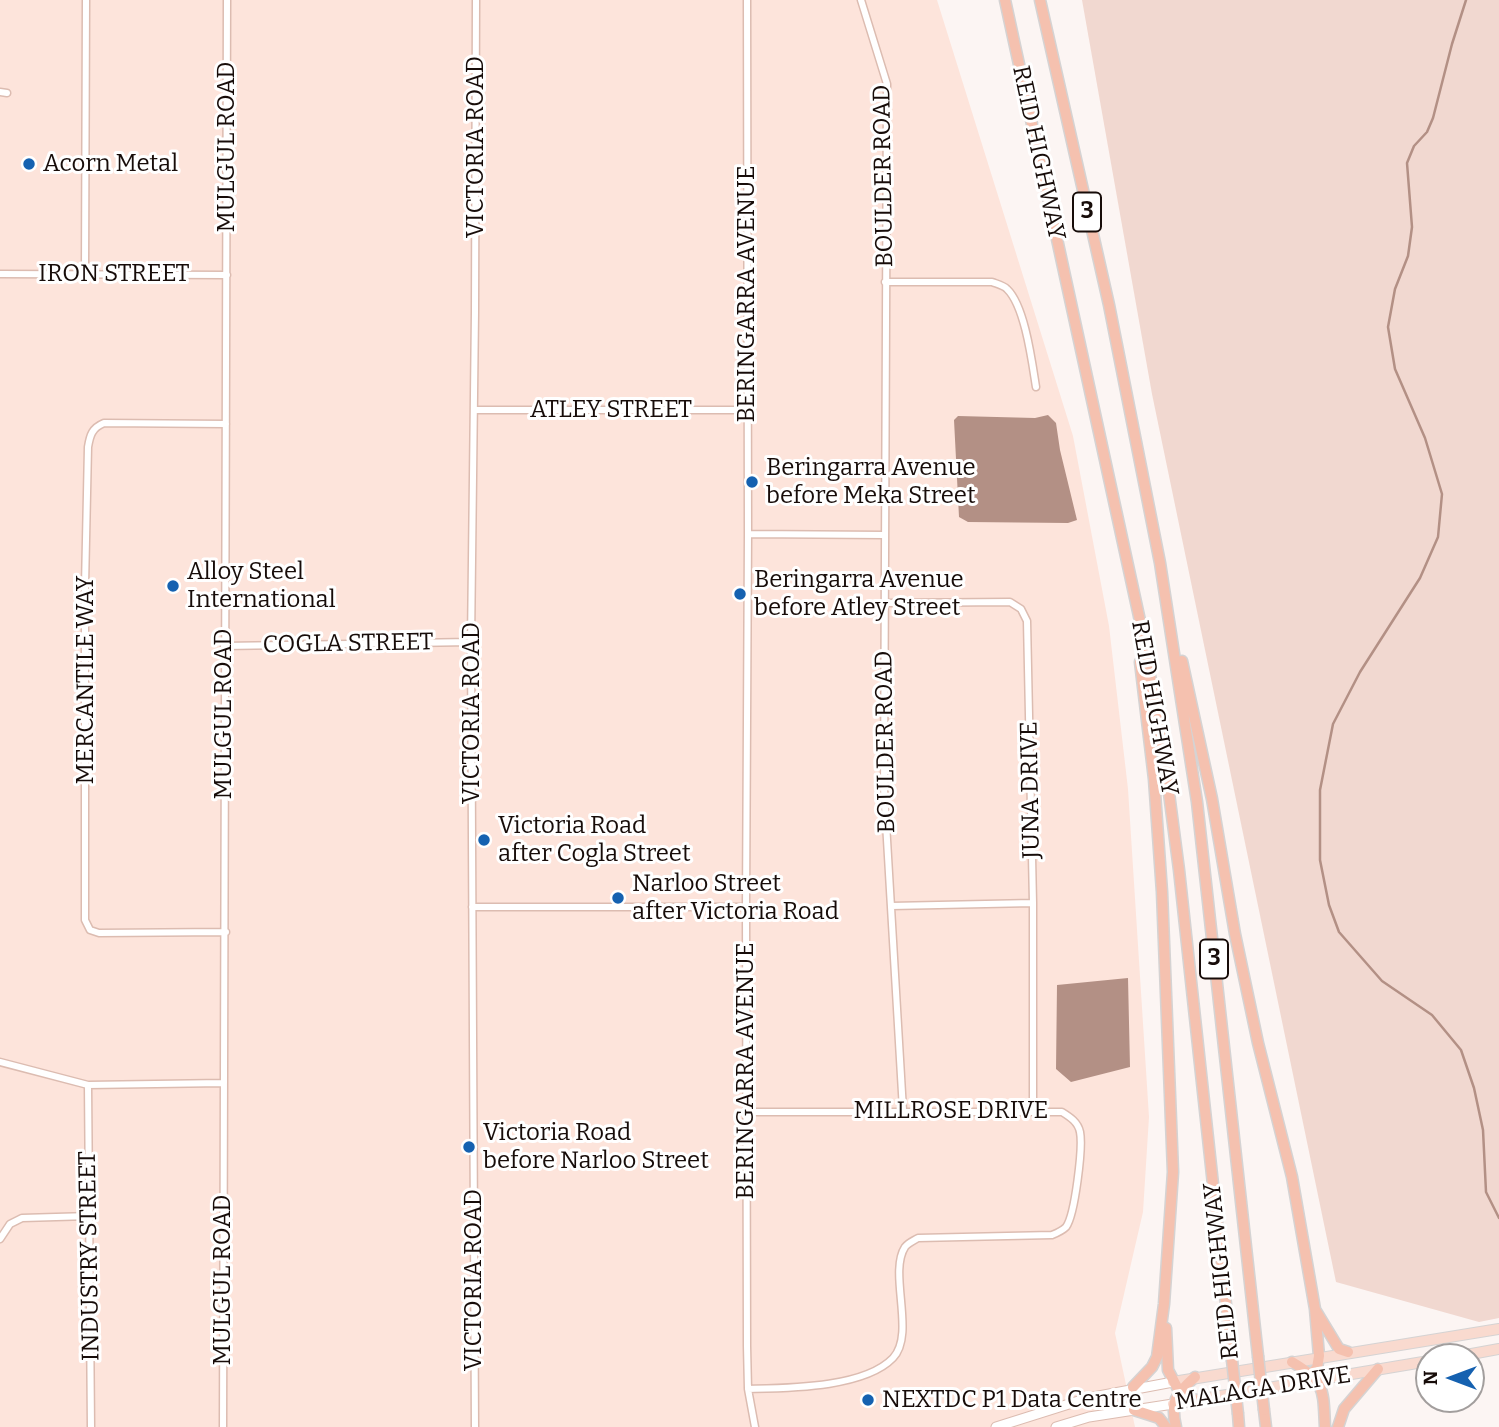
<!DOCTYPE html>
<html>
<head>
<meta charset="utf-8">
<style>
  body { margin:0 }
  #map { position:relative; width:1499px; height:1427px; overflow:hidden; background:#fcf5f3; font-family:Bitter,serif }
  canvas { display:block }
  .north { position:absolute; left:1415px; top:1343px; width:70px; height:70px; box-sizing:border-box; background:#fff; border:2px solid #a29e9d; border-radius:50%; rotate:270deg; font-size:19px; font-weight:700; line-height:28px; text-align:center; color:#170c09 }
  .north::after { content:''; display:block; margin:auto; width:24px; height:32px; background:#1561b0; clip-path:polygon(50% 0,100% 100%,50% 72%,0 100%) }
</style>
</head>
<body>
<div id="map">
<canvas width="1499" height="1427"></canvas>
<div class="north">N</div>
</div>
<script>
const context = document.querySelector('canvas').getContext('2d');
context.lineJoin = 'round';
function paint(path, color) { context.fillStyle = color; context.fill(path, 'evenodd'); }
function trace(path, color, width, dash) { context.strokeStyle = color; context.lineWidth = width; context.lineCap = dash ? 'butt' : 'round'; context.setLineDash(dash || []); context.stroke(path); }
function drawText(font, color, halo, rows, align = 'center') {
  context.font = font + ' Bitter,serif'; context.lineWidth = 6; context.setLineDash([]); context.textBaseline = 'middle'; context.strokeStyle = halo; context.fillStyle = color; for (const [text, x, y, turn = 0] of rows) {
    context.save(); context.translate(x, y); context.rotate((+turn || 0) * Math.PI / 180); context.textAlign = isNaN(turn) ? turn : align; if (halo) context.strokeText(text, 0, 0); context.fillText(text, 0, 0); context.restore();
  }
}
const built = new Path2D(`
  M 0,0 L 937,0 L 1073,436 L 1109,626 L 1128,789 L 1149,1117 L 1143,1212 L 1115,1333 L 1135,1427 L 0,1427 Z`);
const green = new Path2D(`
  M 1082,0 L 1499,0 L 1499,1318 L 1479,1322 L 1336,1282 L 1152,394 Z`);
const water = new Path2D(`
  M 1048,415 L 1056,423 L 1060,450 L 1077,520 L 1068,523 L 968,522 L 959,517 L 954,420 L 958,416 L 1035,418 Z
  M 1128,978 L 1130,1067 L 1071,1082 L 1056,1069 L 1057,985 Z`);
const stream = new Path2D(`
  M 1466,0 L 1452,44 L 1433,118 L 1427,132 L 1414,146 L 1407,163 L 1412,227 L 1408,256 L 1395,289 L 1388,327 L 1395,369 L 1425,438 L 1442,494 L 1438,537 L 1420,578 L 1360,672 L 1333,724 L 1320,790 L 1320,860 L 1329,905 L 1339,932 L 1382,981 L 1432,1015 L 1461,1050 L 1474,1088 L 1483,1130 L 1486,1192 L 1499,1218`);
const minor = new Path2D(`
  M 747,0 L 748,534 L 746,907 L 747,1346 L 748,1389 L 755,1427
  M 861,0 L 887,84 L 884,789 L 903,1110
  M 0,92 L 7,93
  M 85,273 L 86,0
  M 0,274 L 227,275
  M 885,282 L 992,282 C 997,284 1003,285 1007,289 C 1025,306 1032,362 1036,387
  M 475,410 L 747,410
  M 748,534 L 885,535
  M 885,603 L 1010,602 L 1021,609 L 1027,621 L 1033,903 L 1033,1111
  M 224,646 L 471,642
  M 891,906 L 1033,903
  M 472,907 L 746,907
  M 226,932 L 99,933 L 90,930 L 85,920 L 85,586 L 88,447 C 90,435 92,428 104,423 L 226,424
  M 0,1062 L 88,1085 L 223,1083
  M 88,1085 L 91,1427
  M 745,1112 L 1062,1112 C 1070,1117 1078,1122 1080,1132 C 1083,1147 1075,1215 1066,1227 C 1062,1231 1057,1233 1052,1235 L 918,1238 C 913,1241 908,1243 905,1247 C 888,1273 916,1334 893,1358 C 864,1388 788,1388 748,1389
  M 0,1239 L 10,1224 L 22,1218 L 90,1216
  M 223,1427 L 227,0
  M 475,1427 L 471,642 L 475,312 L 476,0`);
const secondary = new Path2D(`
  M 996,1427 L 1088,1398 L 1173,1382
  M 1056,1427 L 1089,1417 L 1173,1404`);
const primary = new Path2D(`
  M 1455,1357 L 1499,1349
  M 1173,1382 L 1499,1329
  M 1173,1404 L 1429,1361`);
const motorway = new Path2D(`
  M 1005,0 L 1142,630 L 1164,755 L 1179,870 L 1232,1360
  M 1040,0 L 1109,305 L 1160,563 L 1197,802 L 1258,1356
  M 1182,661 L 1212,799 L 1235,934 L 1258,1043 L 1292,1177 L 1315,1309 L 1319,1356 L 1317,1368 L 1303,1383
  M 1316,1311 L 1339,1349 L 1348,1352
  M 1166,1328 L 1168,1370 L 1179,1391 L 1195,1400
  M 1292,1362 C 1326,1382 1323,1390 1325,1427
  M 1133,1387 L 1152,1367 L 1157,1357 L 1164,1304 L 1173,1172 L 1162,892 L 1154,779 L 1140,662
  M 1134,1410 L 1159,1418 L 1166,1427
  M 1264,1410 L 1266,1427
  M 1238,1414 L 1239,1427
  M 1176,1427 C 1170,1401 1176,1394 1195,1377
  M 1338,1427 L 1344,1409 L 1378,1369`);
const motorwayBridge = new Path2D(`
  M 1258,1356 L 1264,1410
  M 1232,1360 L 1238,1414`);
const markers = [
  [29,164,7,"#1561b0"],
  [752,482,7,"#1561b0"],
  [173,586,7,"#1561b0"],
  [740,594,7,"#1561b0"],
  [484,840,7,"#1561b0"],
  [618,898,7,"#1561b0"],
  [469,1147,7,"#1561b0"],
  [868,1400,7,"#1561b0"]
];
const shields = [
  [1087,212,28],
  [1214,959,28]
];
const shieldNames = [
  ["3",1087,212],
  ["3",1214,959]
];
const streetNames = [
  ["MULGUL ROAD",227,147,-90],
  ["VICTORIA ROAD",476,147,-90],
  ["REID HIGHWAY",1038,153,78],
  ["BOULDER ROAD",884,176,-91],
  ["IRON STREET",114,274],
  ["BERINGARRA AVENUE",747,294,-90],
  ["ATLEY STREET",611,410],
  ["COGLA STREET",348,644,-1],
  ["MERCANTILE WAY",86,680,-90],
  ["REID HIGHWAY",1154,708,80],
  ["VICTORIA ROAD",472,713,-90],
  ["MULGUL ROAD",224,714,-90],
  ["BOULDER ROAD",886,742,-91],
  ["JUNA DRIVE",1031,790,-91],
  ["BERINGARRA AVENUE",746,1071,-90],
  ["MILLROSE DRIVE",951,1111],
  ["INDUSTRY STREET",90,1256,-91],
  ["REID HIGHWAY",1222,1271,-96],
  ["MULGUL ROAD",223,1280,-90],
  ["VICTORIA ROAD",474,1280,-90],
  ["MALAGA DRIVE",1263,1389,-9]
];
const poiNames = [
  ["Acorn Metal",43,164],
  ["Beringarra Avenue",766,468],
  ["before Meka Street",766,496],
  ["Alloy Steel",187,572],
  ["International",187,600],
  ["Beringarra Avenue",754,580],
  ["before Atley Street",754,608],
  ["Victoria Road",498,826],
  ["after Cogla Street",498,854],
  ["Narloo Street",632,884],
  ["after Victoria Road",632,912],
  ["Victoria Road",483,1133],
  ["before Narloo Street",483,1161],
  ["NEXTDC P1 Data Centre",882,1400]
];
paint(built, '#fde4db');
paint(green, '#f1d8d0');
paint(water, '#b39085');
trace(stream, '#b39085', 2.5);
trace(minor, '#dcbcb1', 9);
trace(secondary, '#dcbcb1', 11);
trace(primary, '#d5d3d3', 12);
trace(motorway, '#d5d3d3', 13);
trace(minor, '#fff', 6);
trace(secondary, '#fff', 9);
trace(primary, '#f9dacf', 10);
trace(motorway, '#f5c1af', 10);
trace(motorwayBridge, '#d5d3d3', 13, []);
trace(motorwayBridge, '#f5c1af', 10);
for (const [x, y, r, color] of markers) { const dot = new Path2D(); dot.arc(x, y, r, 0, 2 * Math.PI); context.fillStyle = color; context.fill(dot); trace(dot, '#fff', 2.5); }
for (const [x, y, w] of shields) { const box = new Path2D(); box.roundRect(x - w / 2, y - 19.5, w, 39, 5); context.fillStyle = '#fff'; context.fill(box); trace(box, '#170c09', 2); }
drawText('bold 23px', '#170c09', null, shieldNames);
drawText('24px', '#170c09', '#fff', streetNames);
drawText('24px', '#170c09', '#fff', poiNames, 'left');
</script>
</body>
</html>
